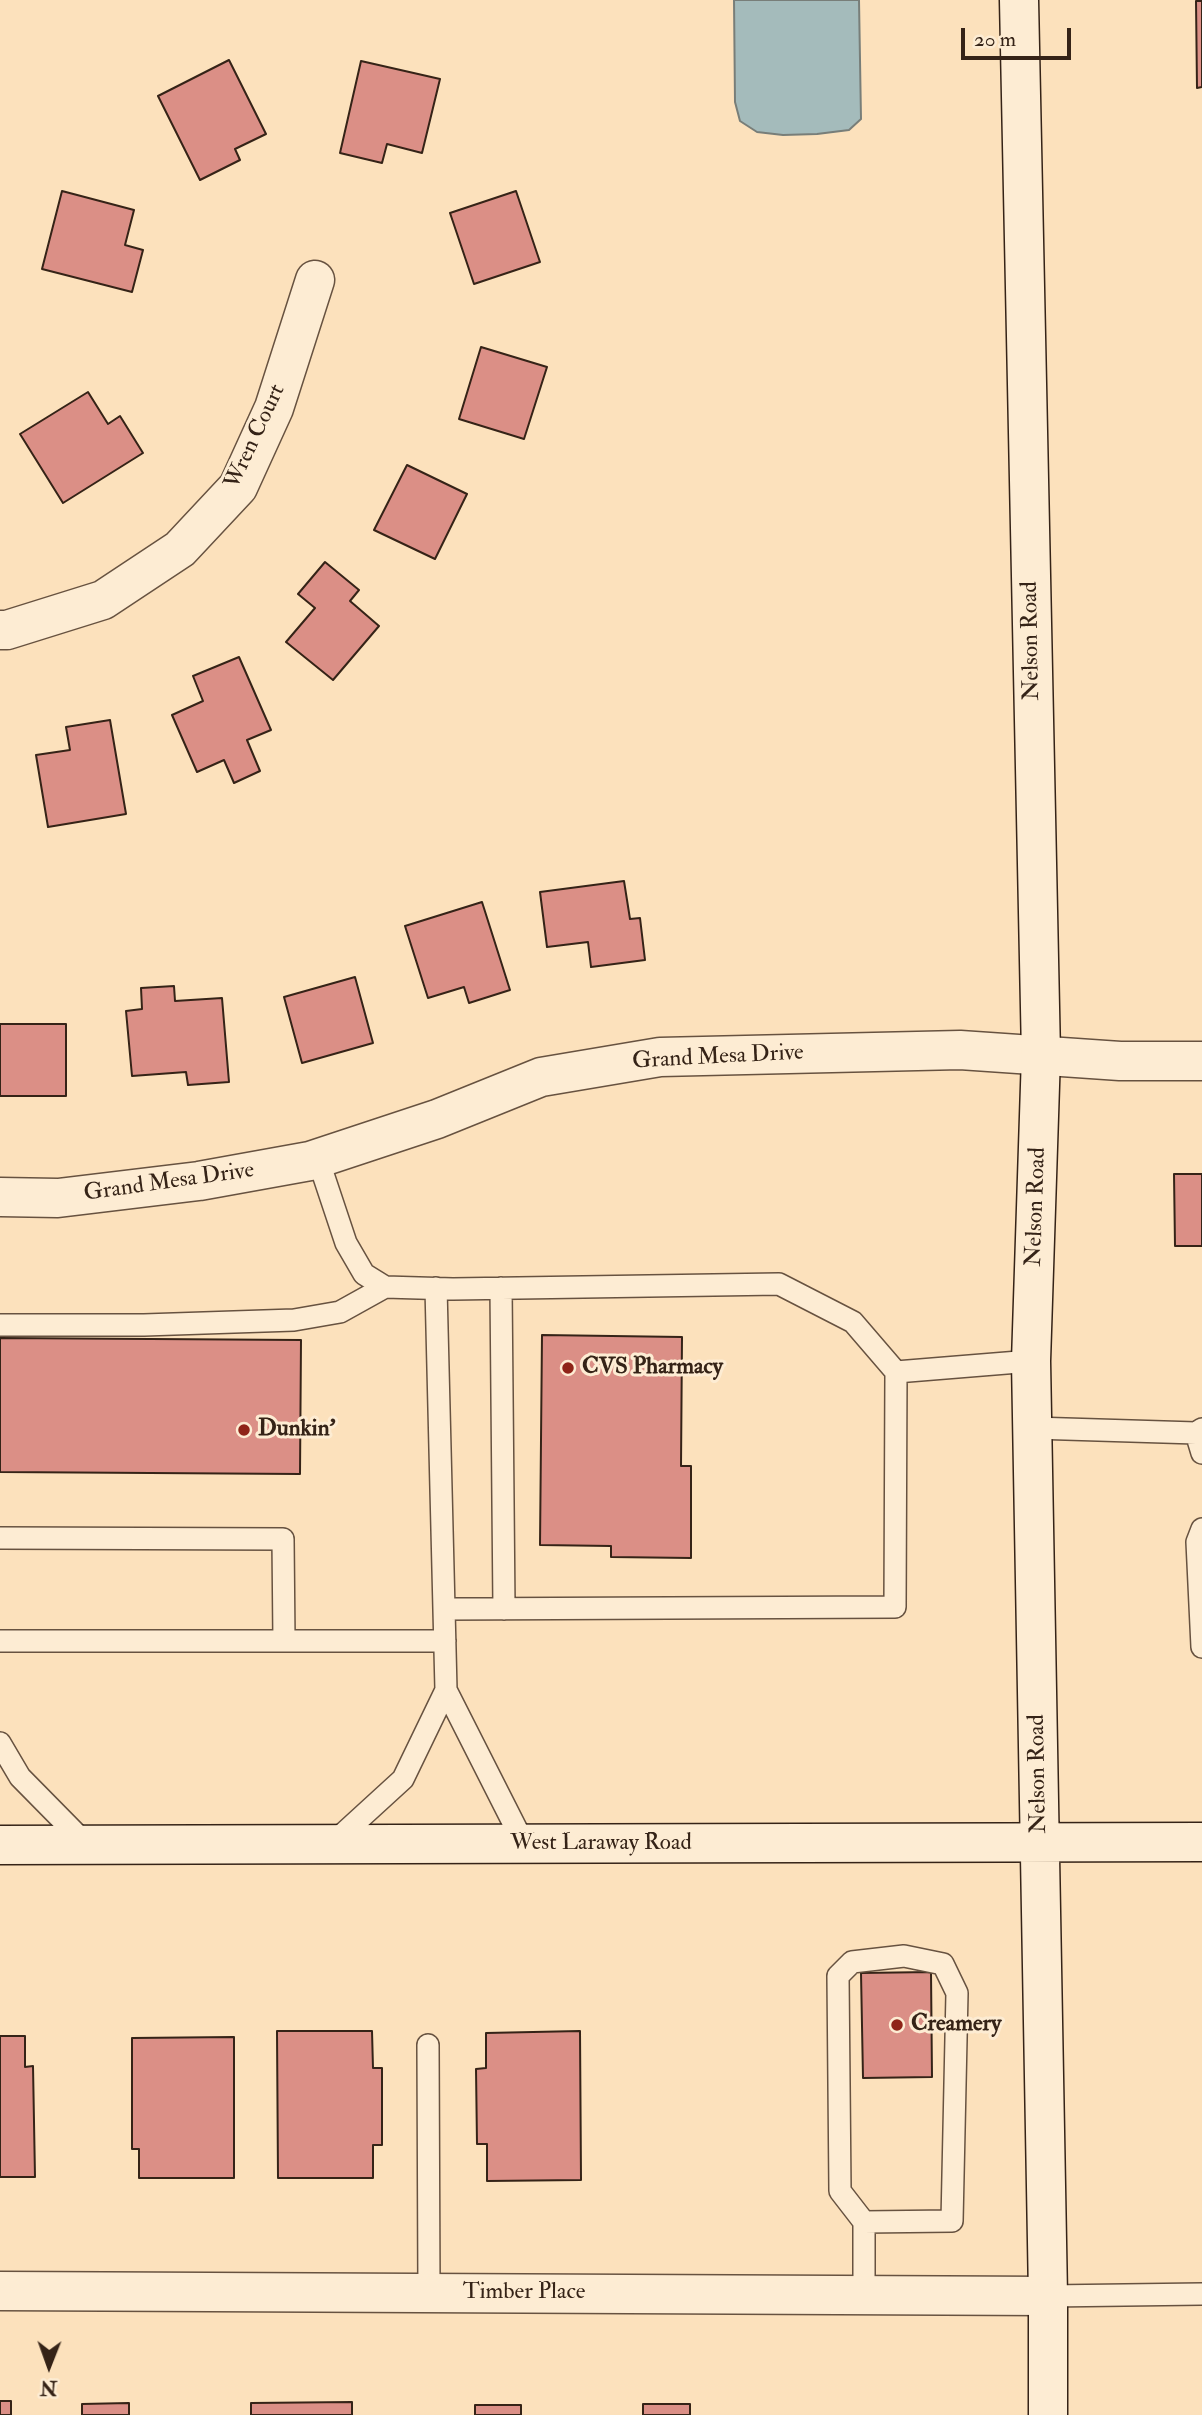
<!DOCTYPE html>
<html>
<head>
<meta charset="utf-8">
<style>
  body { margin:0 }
  #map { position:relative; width:1202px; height:2415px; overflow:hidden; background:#fce1bc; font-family:"IM FELL Double Pica",serif }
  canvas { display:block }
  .north { position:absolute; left:14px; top:2331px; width:70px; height:70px; -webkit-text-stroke:5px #fdecd3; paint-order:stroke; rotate:181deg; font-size:19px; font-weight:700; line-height:28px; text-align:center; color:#352317 }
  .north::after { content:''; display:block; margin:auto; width:24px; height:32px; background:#352317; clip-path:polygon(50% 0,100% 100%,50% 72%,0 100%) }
  .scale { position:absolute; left:961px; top:28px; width:110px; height:32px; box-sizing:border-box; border:4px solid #352317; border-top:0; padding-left:9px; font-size:21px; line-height:24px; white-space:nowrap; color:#352317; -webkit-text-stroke:5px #fdecd3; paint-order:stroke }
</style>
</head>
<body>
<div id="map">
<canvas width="1202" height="2415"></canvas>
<div class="north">N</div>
<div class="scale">20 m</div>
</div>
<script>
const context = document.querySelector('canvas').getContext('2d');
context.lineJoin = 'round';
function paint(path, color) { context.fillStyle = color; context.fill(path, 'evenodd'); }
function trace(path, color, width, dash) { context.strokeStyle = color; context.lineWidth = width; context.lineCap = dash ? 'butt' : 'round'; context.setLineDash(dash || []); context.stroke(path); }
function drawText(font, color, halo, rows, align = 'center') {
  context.font = font + ' "IM FELL Double Pica",serif'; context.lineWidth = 6; context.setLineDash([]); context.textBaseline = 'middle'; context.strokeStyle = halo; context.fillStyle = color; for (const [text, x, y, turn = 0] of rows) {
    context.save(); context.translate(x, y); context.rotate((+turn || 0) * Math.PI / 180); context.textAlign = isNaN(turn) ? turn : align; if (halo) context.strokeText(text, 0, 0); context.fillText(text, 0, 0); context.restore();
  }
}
const water = new Path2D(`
  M 734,0 L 859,0 L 861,119 L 849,130 L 817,134 L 783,135 L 757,132 L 740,121 L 735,102 Z`);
const building = new Path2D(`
  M 1196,1 L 1202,1 L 1202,87 L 1197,88 Z
  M 229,60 L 266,134 L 235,149 L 240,160 L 200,180 L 158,96 Z
  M 361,61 L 440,79 L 422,153 L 387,144 L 382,163 L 340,153 Z
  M 62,191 L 134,210 L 125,245 L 143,250 L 132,292 L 42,269 Z
  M 516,191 L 540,262 L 474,284 L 450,213 Z
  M 481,347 L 547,367 L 524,439 L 459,419 Z
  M 88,392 L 108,424 L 120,416 L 143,453 L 63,503 L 20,434 Z
  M 407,465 L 467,494 L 435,559 L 374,530 Z
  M 325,562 L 359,590 L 350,601 L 379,626 L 333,680 L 286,642 L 315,608 L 298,594 Z
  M 239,657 L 271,730 L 247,740 L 260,771 L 234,783 L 224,760 L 197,772 L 172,715 L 203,701 L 193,676 Z
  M 110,720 L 126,814 L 48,827 L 36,755 L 70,750 L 66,727 Z
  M 624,881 L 630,919 L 640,918 L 645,960 L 591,967 L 588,942 L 547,947 L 540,892 Z
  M 482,902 L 510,990 L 469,1003 L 464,987 L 428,998 L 405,926 Z
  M 355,977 L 373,1043 L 302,1063 L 284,997 Z
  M 174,986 L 175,1001 L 222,998 L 229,1082 L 188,1085 L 186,1072 L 132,1076 L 126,1011 L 142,1009 L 141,988 Z
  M 0,1024 L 66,1024 L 66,1096 L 0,1096 Z
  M 1174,1174 L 1202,1174 L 1202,1246 L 1175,1246 Z
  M 542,1335 L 682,1337 L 681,1466 L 691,1466 L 691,1558 L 611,1557 L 611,1546 L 540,1545 Z
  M 0,1338 L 301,1340 L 300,1474 L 0,1472 Z
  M 931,1972 L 932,2077 L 863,2078 L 861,1973 Z
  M 277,2031 L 372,2031 L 373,2068 L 382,2068 L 382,2145 L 373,2145 L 373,2178 L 278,2178 Z
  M 580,2031 L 581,2180 L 487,2181 L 487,2144 L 477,2144 L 476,2069 L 486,2068 L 486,2033 Z
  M 0,2036 L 25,2036 L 25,2067 L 33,2066 L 35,2177 L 0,2177 Z
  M 234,2037 L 234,2178 L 139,2178 L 139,2149 L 132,2149 L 132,2038 Z
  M 0,2401 L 11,2401 L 11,2415 L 0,2415 Z
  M 352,2402 L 352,2415 L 251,2415 L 251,2403 Z
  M 129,2403 L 129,2415 L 82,2415 L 82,2404 Z
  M 643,2404 L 690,2404 L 690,2415 L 643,2415 Z
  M 475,2405 L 521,2405 L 521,2415 L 475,2415 Z`);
const lane = new Path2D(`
  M 318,1159 L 346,1243 L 364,1274 L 385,1287 L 453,1289 L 779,1284 L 853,1322 L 896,1372 L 1031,1361
  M 436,1288 L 446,1690 L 524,1844
  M 501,1288 L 504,1609
  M 0,1325 L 144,1325 L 294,1320 L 340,1312 L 385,1287
  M 1033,1428 L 1196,1433 L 1202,1429
  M 1196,1433 L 1202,1453
  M 1202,1529 L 1197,1542 L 1202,1647
  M 0,1538 L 283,1539 L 284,1641
  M 444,1609 L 895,1607 L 896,1372
  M 0,1641 L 445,1641
  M 0,1743 L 20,1777 L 87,1845
  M 333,1843 L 403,1779 L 446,1690
  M 428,2045 L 429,2293
  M 864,2294 L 864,2222 L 840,2191 L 838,1976 L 852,1962 L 904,1956 L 943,1964 L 957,1993 L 952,2221 L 864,2222
  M 1048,2296 L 1202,2294`);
const street = new Path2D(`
  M 0,630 L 7,630 L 103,600 L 180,549 L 238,487 L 274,408 L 315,280
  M 0,1197 L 58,1198 L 199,1181 L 310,1161 L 437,1119 L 541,1077 L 660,1057 L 960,1050 L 1120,1061 L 1202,1061
  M 0,2291 L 1048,2296`);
const secondary = new Path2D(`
  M 1019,0 L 1041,1055 L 1031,1361 L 1048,2296 L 1048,2415
  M 0,1845 L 1202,1842`);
const markers = [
  [568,1368,7,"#8f2418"],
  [244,1430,7,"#8f2418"],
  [897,2025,7,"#8f2418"]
];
const streetNames = [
  ["Wren Court",256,437,-65],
  ["Nelson Road",1032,641,-91],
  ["Grand Mesa Drive",718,1058,-3],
  ["Grand Mesa Drive",169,1183,-8],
  ["Nelson Road",1037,1207,-88],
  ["Nelson Road",1039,1774,-91],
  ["West Laraway Road",601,1844],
  ["Timber Place",524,2293]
];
const poiNames = [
  ["CVS Pharmacy",582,1368],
  ["Dunkin'",258,1430],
  ["Creamery",911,2025]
];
paint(water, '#a4bbbb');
trace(water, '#787e79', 2);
paint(building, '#db8f86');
trace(building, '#352317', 2);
trace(lane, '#675240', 24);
trace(street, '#675240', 41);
trace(secondary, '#352317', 41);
trace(lane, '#fdecd3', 21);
trace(street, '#fdecd3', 38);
trace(secondary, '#fdecd3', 38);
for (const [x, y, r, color] of markers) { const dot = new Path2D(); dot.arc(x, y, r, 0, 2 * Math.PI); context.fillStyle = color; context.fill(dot); trace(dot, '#fdecd3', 2.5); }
drawText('23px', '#352317', '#fdecd3', streetNames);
drawText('bold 23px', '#352317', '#fdecd3', poiNames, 'left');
</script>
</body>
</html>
